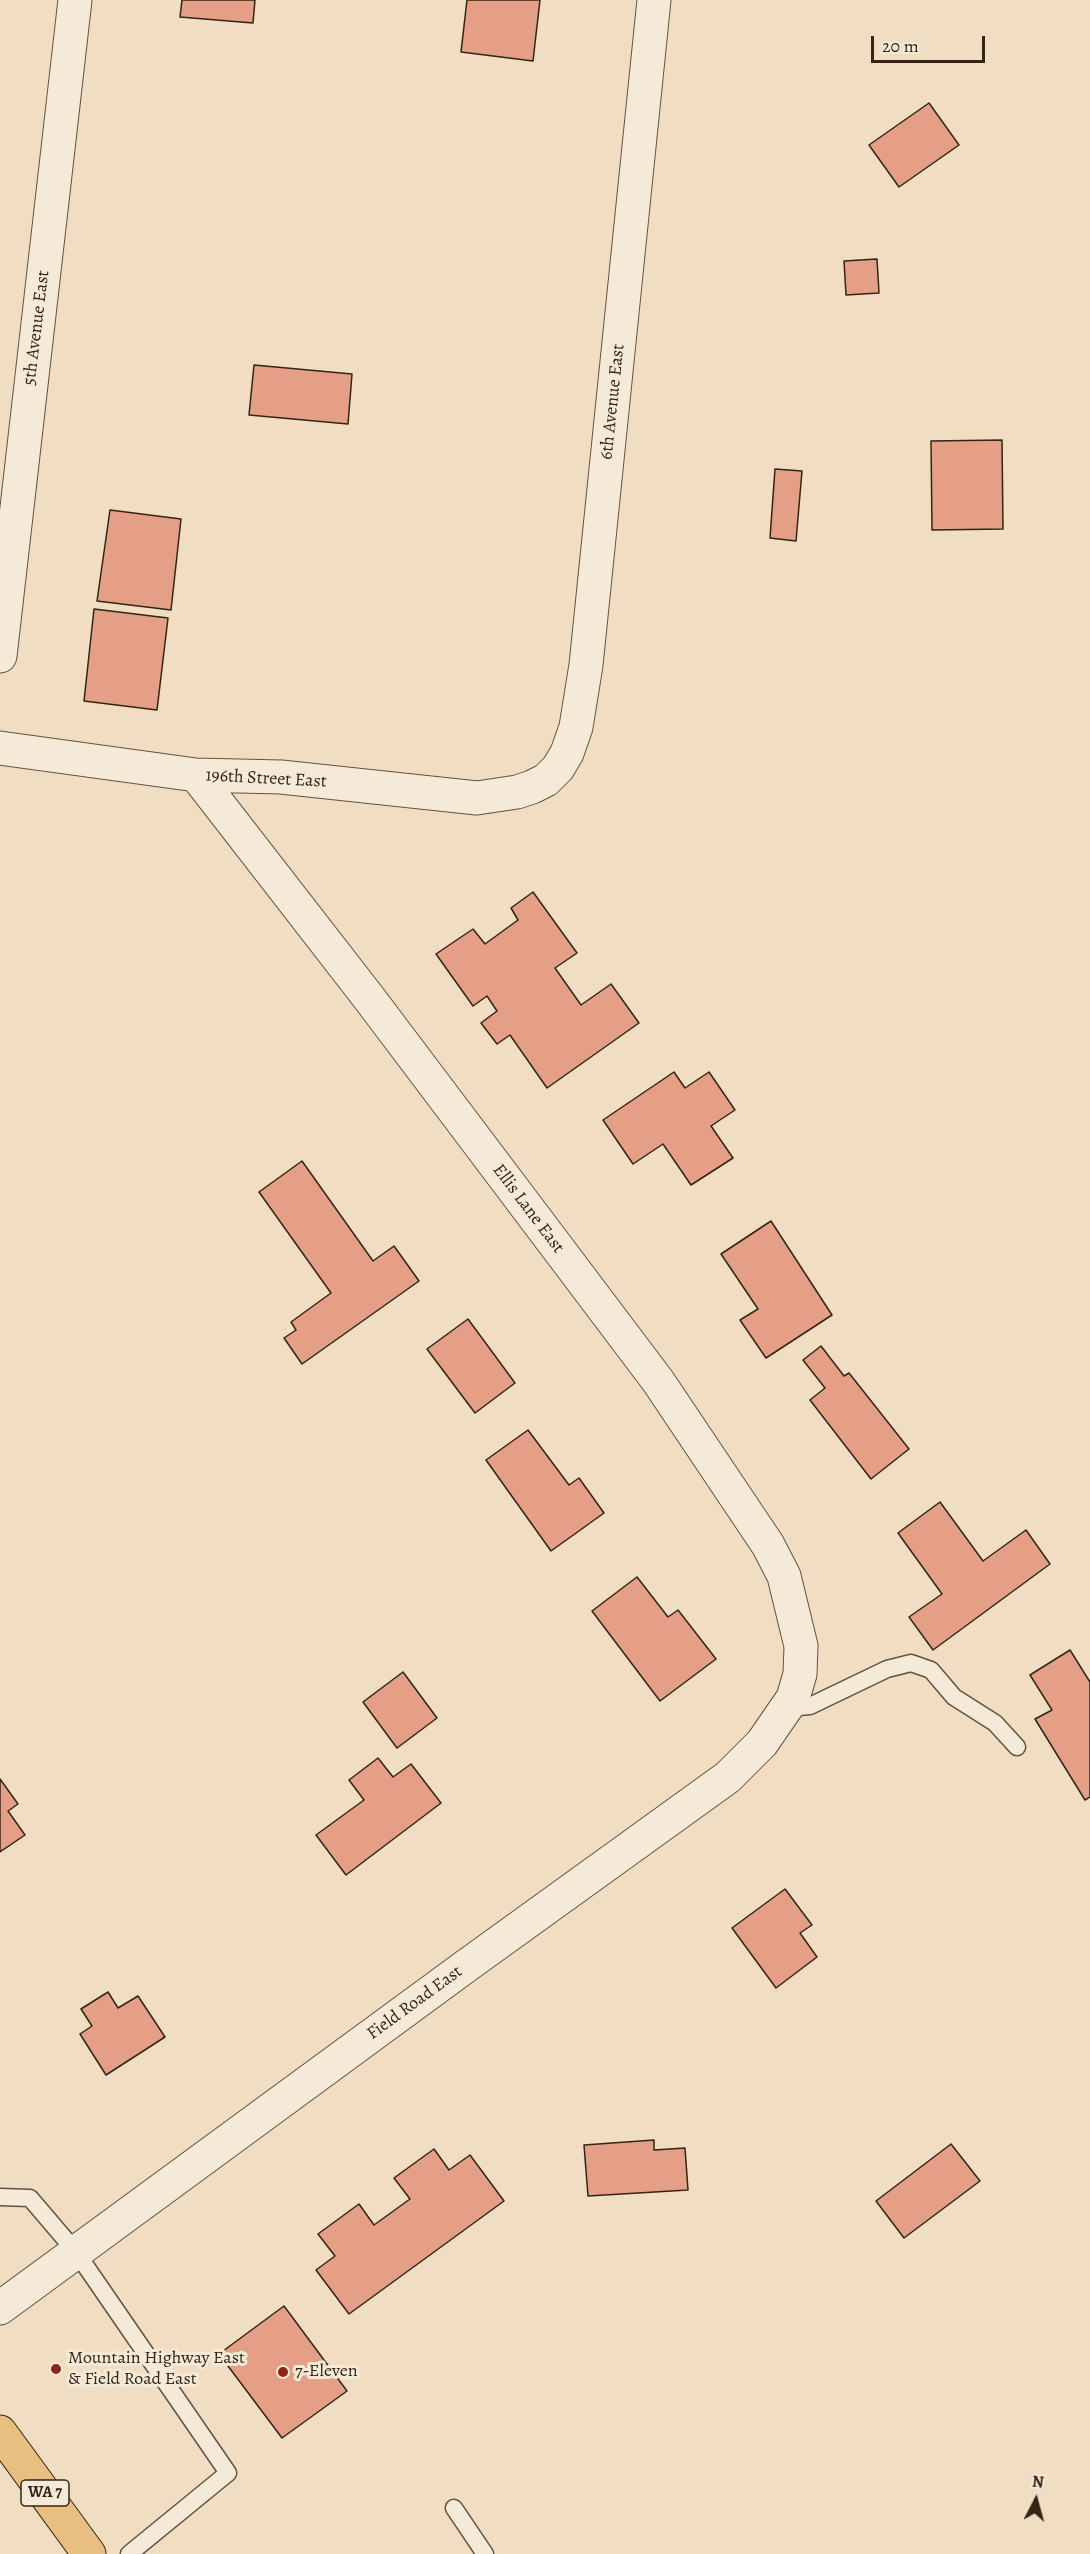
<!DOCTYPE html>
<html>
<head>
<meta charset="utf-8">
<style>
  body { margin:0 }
  #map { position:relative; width:1090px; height:2554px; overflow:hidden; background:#f0ddc2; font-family:Alegreya,serif }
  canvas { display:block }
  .north { position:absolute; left:1006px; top:2470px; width:60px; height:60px; -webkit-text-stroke:4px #f5e9d7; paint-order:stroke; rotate:6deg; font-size:16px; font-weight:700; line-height:24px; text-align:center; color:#322515 }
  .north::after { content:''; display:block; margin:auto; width:21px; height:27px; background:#322515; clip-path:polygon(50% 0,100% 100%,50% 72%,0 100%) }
  .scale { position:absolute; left:871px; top:36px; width:114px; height:27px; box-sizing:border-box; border:3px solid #322515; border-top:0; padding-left:8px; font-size:18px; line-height:21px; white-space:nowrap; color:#322515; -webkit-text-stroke:4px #f5e9d7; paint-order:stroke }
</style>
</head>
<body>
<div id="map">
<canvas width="1090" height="2554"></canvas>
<div class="north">N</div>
<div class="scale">20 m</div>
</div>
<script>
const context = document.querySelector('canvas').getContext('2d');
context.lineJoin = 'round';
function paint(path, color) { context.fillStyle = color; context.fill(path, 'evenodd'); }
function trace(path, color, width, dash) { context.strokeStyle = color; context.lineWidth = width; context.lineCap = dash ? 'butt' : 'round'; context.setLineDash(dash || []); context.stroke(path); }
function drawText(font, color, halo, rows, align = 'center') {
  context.font = font + ' Alegreya,serif'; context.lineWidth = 6; context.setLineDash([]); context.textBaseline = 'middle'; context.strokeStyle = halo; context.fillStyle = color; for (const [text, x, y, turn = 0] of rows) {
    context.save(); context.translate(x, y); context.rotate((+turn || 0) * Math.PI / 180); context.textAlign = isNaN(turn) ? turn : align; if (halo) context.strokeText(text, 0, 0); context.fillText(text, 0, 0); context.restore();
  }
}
const building = new Path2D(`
  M 182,0 L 255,0 L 253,23 L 180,17 Z
  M 467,0 L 540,0 L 533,61 L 461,52 Z
  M 929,103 L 959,145 L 899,187 L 869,145 Z
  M 877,259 L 879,293 L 846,295 L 844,261 Z
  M 254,365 L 352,374 L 348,424 L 249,415 Z
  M 1002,440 L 1003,529 L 932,530 L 931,441 Z
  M 775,469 L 802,471 L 796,541 L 770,538 Z
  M 110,510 L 181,519 L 171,610 L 97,601 Z
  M 94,609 L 168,618 L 157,710 L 84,701 Z
  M 533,892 L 577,953 L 555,968 L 581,1005 L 611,984 L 639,1023 L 547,1088 L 510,1035 L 497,1044 L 481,1023 L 497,1011 L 487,996 L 473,1006 L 436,954 L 473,929 L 485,944 L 518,920 L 511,908 Z
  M 674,1072 L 685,1088 L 709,1072 L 735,1110 L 711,1126 L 733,1158 L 691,1185 L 663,1144 L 633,1164 L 603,1120 Z
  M 302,1161 L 373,1261 L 394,1246 L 419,1281 L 302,1364 L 284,1338 L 296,1330 L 291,1322 L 331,1293 L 259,1192 Z
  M 771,1221 L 832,1315 L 766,1358 L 740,1320 L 758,1309 L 721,1254 Z
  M 468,1319 L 515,1383 L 475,1413 L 427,1349 Z
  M 821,1346 L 844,1376 L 849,1373 L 909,1449 L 871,1479 L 810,1400 L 825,1388 L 803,1360 Z
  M 528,1430 L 569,1485 L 579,1478 L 604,1513 L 551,1551 L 486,1460 Z
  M 940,1502 L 983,1561 L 1026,1530 L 1050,1564 L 933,1650 L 909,1617 L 942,1594 L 898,1533 Z
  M 637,1577 L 668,1617 L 678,1610 L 716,1659 L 660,1701 L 592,1611 Z
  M 1070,1650 L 1090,1682 L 1090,1797 L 1085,1800 L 1035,1719 L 1052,1710 L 1030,1675 Z
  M 403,1672 L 437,1718 L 397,1748 L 363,1702 Z
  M 378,1758 L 393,1777 L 411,1764 L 441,1803 L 346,1875 L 316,1835 L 364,1800 L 349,1780 Z
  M 0,1779 L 18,1804 L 8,1811 L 25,1835 L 0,1852 Z
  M 785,1889 L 812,1925 L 800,1933 L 817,1957 L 776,1988 L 732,1928 Z
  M 108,1992 L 118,2008 L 138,1996 L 165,2037 L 106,2075 L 80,2034 L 92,2026 L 81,2009 Z
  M 654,2140 L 654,2150 L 685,2148 L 688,2190 L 588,2196 L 584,2145 Z
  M 951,2144 L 980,2181 L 904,2238 L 876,2201 Z
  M 434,2149 L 449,2170 L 470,2155 L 504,2201 L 349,2314 L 316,2270 L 335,2256 L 318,2234 L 359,2204 L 374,2225 L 410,2199 L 394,2178 Z
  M 284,2306 L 347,2391 L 282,2438 L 219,2354 Z`);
const service = new Path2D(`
  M 787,1708 L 810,1706 L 887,1669 L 911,1663 L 931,1670 L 954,1697 L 995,1723 L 1017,1747
  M 0,2197 L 30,2198 L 76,2252 L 228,2473 L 129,2554
  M 454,2508 L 485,2554`);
const minor = new Path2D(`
  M 0,656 L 75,0
  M 0,748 L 196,775 L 281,777 L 477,798 L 517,792 L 532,787 L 546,780 L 558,768 L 567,753 L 576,727 L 586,665 L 654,0
  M 0,2308 L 466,1966 L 728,1777 L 762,1743 L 793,1698 L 800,1674 L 801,1646 L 784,1576 L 768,1545 L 658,1381 L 369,998 L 196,775`);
const primary = new Path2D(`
  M 0,2432 L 89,2554`);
const markers = [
  [56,2369,6,"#8f2418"],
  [283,2372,6,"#8f2418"]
];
const shields = [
  [45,2493,48]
];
const shieldNames = [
  ["WA 7",45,2493]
];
const streetNames = [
  ["5th Avenue East",37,328,-83],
  ["6th Avenue East",613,402,-84],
  ["196th Street East",266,779,3],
  ["Ellis Lane East",528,1209,53],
  ["Field Road East",415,2003,-36]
];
const poiNames = [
  ["Mountain Highway East",68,2359],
  ["& Field Road East",68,2380],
  ["7-Eleven",295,2372]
];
paint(building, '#e49f86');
trace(building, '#322515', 1.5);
trace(service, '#625340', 19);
trace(minor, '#625340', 35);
trace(primary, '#322515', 35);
trace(service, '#f5e9d7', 16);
trace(minor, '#f5e9d7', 33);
trace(primary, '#e8be81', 33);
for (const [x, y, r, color] of markers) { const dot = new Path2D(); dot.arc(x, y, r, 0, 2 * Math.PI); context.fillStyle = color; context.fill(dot); trace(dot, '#f5e9d7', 2); }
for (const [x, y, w] of shields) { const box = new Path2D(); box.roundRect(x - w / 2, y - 13, w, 26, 4.5); context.fillStyle = '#f5e9d7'; context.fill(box); trace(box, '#322515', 1.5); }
drawText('bold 16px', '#322515', null, shieldNames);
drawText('18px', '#322515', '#f5e9d7', streetNames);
drawText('18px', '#322515', '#f5e9d7', poiNames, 'left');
</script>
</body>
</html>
